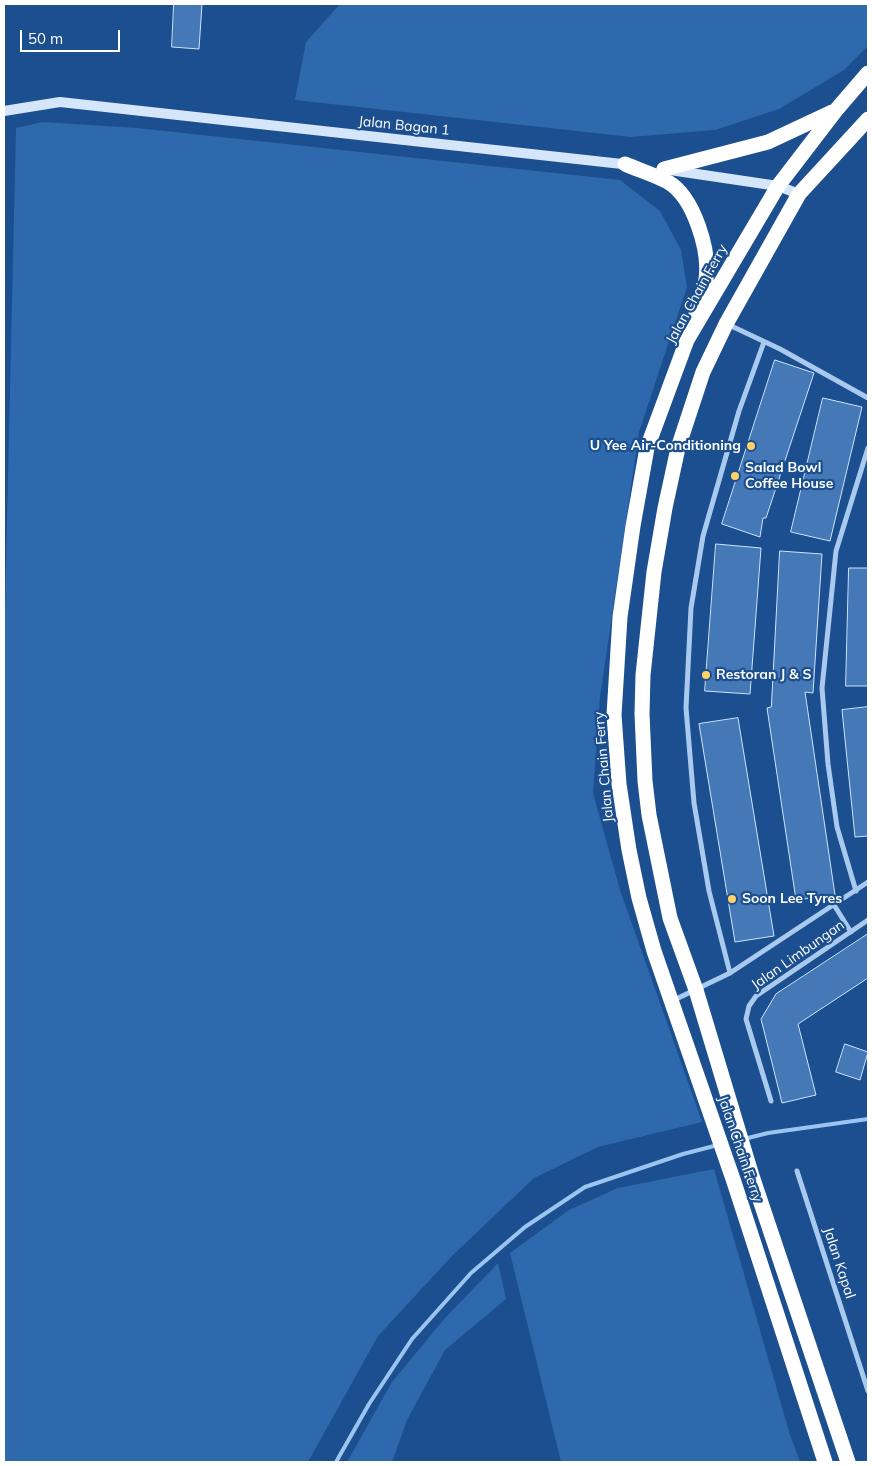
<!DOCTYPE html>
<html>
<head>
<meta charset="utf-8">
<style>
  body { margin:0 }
  #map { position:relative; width:872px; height:1466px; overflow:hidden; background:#1b4f8f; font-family:Mulish,sans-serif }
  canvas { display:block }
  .frame { position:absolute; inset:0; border:5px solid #fff; pointer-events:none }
  .scale { position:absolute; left:20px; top:30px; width:100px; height:22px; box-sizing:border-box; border:2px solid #fff; border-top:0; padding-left:6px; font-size:15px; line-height:18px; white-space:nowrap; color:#fff; -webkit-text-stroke:4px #1b4f8f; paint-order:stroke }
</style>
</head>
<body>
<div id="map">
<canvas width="872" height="1466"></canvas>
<div class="frame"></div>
<div class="scale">50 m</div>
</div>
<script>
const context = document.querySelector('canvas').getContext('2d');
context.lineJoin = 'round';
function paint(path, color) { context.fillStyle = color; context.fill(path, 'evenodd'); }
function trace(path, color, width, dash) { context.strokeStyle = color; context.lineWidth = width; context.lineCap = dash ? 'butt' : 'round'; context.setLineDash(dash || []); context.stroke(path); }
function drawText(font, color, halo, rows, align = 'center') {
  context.font = font + ' Mulish,sans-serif'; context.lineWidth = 4.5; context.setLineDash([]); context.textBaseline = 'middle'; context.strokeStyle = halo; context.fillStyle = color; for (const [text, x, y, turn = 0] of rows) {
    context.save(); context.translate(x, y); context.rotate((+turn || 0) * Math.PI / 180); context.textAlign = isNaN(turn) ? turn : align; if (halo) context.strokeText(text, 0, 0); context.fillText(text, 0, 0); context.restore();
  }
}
const green = new Path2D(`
  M 340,4 L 868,4 L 868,46 L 844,70 L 779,109 L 715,130 L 631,137 L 295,100 L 306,42 Z
  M 42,122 L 137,128 L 620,180 L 660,211 L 681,250 L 687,287 L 639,432 L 600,697 L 593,793 L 620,890 L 702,1122 L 598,1147 L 534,1178 L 452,1256 L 378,1336 L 308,1462 L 4,1462 L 4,650 L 16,128 Z
  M 714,1169 L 790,1435 L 800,1462 L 561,1462 L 510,1253 L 569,1210 L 618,1188 Z
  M 498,1263 L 506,1299 L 445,1350 L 407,1420 L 392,1462 L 347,1462 L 392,1382 L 445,1318 Z`);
const stream = new Path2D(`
  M 744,1139 L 768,1133 L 868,1119
  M 336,1462 L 369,1404 L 412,1339 L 471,1273 L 525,1227 L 585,1187 L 683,1154 L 718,1145`);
const building = new Path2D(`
  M 174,4 L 202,4 L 199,49 L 172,47 Z
  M 775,360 L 814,373 L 766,518 L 763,518 L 760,537 L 722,524 Z
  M 823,398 L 862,407 L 830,541 L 791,532 Z
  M 716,544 L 761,548 L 750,694 L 705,691 Z
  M 780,551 L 822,554 L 813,693 L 805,692 L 835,895 L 796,900 L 767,708 L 771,707 Z
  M 849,568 L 868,568 L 868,686 L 846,686 Z
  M 868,707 L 868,836 L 855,837 L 842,710 Z
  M 738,718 L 774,936 L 735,942 L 699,724 Z
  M 868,934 L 868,978 L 798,1024 L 816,1095 L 782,1103 L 761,1019 L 776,994 Z
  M 845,1044 L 868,1052 L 860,1080 L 836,1072 Z`);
const street = new Path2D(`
  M 727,324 L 780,349 L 868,398
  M 856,891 L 837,827 L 828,764 L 822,688 L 836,551 L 868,448
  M 834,905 L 851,932
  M 730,973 L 709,891 L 694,803 L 686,708 L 691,608 L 703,536 L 739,411 L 764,342
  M 672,1001 L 730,973 L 868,882
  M 771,1101 L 746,1019 L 749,1006 L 756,996 L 868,920
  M 797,1171 L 868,1391`);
const secondary = new Path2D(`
  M 4,111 L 60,102 L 631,165
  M 670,170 L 778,186 L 799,194`);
const highway = new Path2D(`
  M 625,164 C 639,170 655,175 668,182 C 694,197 710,251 706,279 C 705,290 700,302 696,312
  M 664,169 L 768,142 L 832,112
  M 825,1462 L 734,1182 L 654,951 L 639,898 L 629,850 L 619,784 L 614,715 L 620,617 L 633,526 L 647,448 L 687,340 L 778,186 L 837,109 L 868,73
  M 848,1462 L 752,1176 L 696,990 L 670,918 L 649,815 L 645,781 L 642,714 L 643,675 L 654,572 L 665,508 L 678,448 L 703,372 L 726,324 L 799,194 L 868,119`);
const markers = [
  [751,446,5,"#ffd166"],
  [735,476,5,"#ffd166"],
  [706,675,5,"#ffd166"],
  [732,899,5,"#ffd166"]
];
const streetNames = [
  ["Jalan Bagan 1",404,126,6],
  ["Jalan Chain Ferry",697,294,-61],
  ["Jalan Chain Ferry",604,767,-95],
  ["Jalan Limbungan",798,955,-35],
  ["Jalan Chain Ferry",740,1149,71],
  ["Jalan Kapal",839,1263,72]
];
const poiNames = [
  ["U Yee Air-Conditioning",741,446,"right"],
  ["Salad Bowl",745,468],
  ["Coffee House",745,484],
  ["Restoran J & S",716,675],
  ["Soon Lee Tyres",742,899]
];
paint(green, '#2e69ad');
trace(stream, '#9cc4f0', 4);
paint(building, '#4478b7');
trace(building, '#cfe3fa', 1);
trace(street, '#a9c9ee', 5);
trace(secondary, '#d6e6fa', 10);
trace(highway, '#fff', 15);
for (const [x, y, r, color] of markers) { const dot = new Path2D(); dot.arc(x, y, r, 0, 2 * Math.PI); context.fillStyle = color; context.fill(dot); trace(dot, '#1b4f8f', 2); }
drawText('14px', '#fff', '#1b4f8f', streetNames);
drawText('bold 14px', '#fff', '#1b4f8f', poiNames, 'left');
</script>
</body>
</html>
